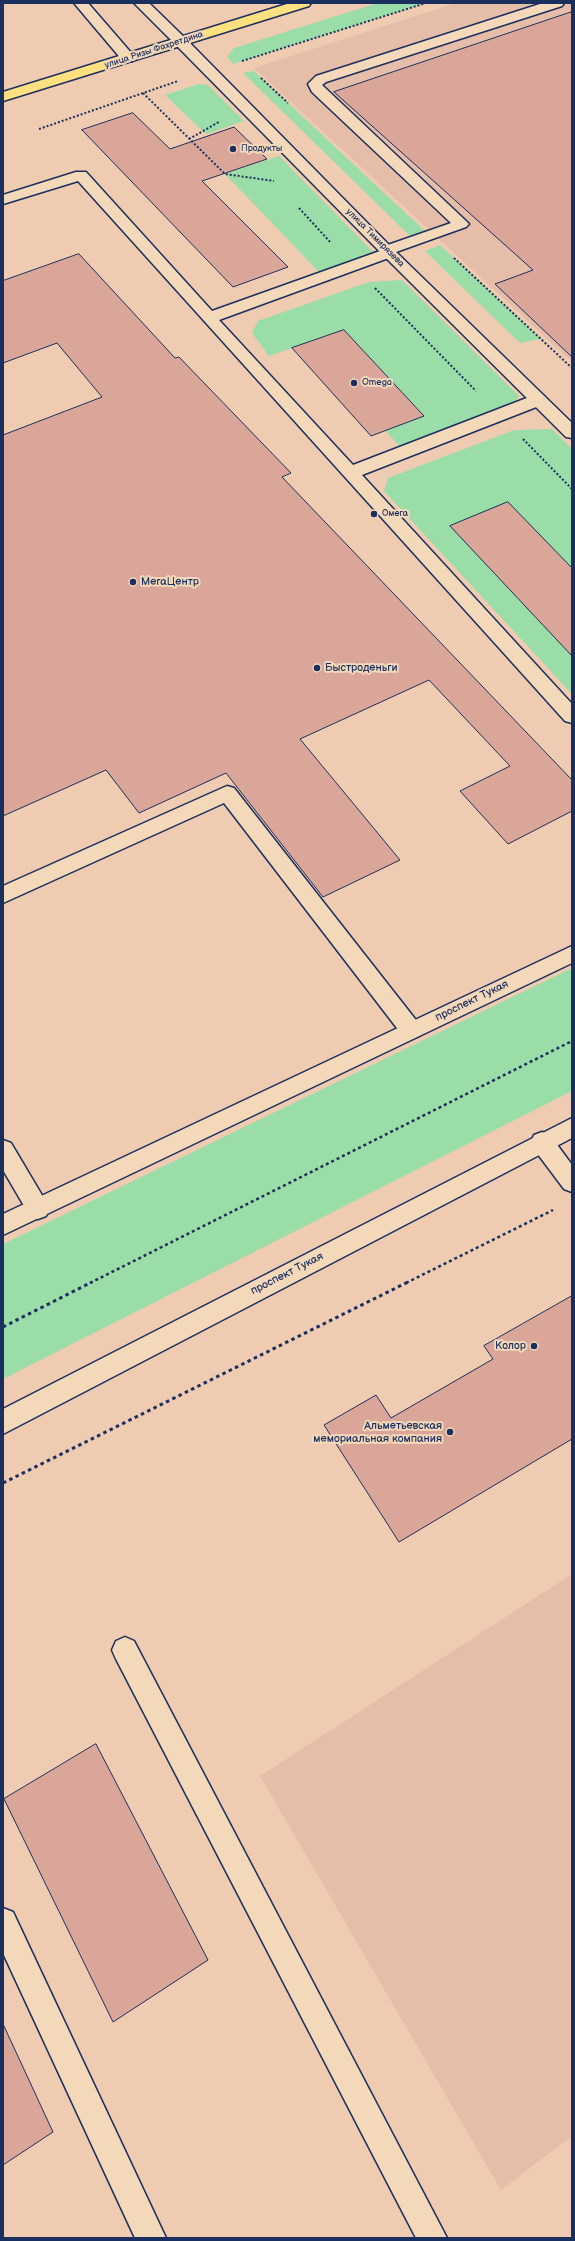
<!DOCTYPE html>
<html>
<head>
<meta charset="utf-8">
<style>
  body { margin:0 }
  #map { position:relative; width:575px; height:2241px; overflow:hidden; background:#efcbb1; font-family:"Balsamiq Sans",sans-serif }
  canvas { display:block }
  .frame { position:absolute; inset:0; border:4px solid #1b2f5e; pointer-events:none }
</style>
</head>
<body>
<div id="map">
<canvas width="575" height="2241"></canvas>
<div class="frame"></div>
</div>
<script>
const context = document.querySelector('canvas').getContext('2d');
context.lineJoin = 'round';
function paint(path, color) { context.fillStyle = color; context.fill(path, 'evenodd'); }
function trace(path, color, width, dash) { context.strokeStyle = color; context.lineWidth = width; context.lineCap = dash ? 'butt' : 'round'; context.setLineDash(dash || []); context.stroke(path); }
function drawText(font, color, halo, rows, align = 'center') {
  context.font = font + ' "Balsamiq Sans",sans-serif'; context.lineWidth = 4; context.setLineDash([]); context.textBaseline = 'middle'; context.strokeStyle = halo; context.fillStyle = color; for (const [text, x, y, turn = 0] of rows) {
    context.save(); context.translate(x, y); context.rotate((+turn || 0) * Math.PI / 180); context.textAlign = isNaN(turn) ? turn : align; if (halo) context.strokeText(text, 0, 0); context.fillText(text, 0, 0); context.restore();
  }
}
const built = new Path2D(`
  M 456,3 L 572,3 L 572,362 L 254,68 Z
  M 572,1574 L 572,2136 L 501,2190 L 260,1776 Z`);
const green = new Path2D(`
  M 378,3 L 426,3 L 233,64 L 227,57 L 234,48 Z
  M 254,71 L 427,233 L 411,237 L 243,73 Z
  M 199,84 L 208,85 L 244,121 L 206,134 L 165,95 Z
  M 279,156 L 378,257 L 323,276 L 225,174 Z
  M 440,245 L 541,339 L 520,343 L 425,251 Z
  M 402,280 L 519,396 L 513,404 L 400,447 L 385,430 L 424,415 L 344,330 L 269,356 L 252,333 L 258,321 L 369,282 Z
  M 552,429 L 572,449 L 572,694 L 384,491 L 388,478 L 514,430 Z
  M 572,968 L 572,1091 L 3,1379 L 3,1244 Z`);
const building = new Path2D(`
  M 572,12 L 572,357 L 495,284 L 533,270 L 334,92 Z
  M 133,113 L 170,149 L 234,127 L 267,159 L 202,181 L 288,267 L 233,287 L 82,130 Z
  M 79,254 L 175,358 L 179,357 L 291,473 L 282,477 L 572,780 L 572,811 L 508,844 L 460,791 L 510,766 L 429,680 L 300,739 L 400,860 L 323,897 L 226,773 L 139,813 L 106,770 L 3,816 L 3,435 L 102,397 L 57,343 L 3,363 L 3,281 Z
  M 344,330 L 424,416 L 371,436 L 292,348 Z
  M 508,502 L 572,568 L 572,656 L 450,526 Z
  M 572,1296 L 572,1439 L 399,1542 L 324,1425 L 376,1395 L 391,1418 L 493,1359 L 484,1346 Z
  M 96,1744 L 208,1960 L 113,2022 L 4,1799 Z
  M 3,2024 L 53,2132 L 3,2165 Z`);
const pathFar2 = new Path2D(`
  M 242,61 L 426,3
  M 261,78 L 288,103
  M 143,93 L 225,174 L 274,181
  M 39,129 L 178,81
  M 189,139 L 219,122
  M 299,208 L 331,243
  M 454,258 L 572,368
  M 375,288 L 476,391
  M 523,439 L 572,489`);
const pathFar1 = new Path2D(`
  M 90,1283 L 572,1041
  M 406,1283 L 553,1210`);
const path = new Path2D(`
  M 3,1327 L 92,1282
  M 3,1483 L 408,1282`);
const lane = new Path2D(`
  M 74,3 L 88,3 L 133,55 L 135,58 L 133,61 L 123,61 Z
  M 134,3 L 149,3 L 185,38 L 187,41 L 185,44 L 175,44 Z
  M 543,3 L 564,3 L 562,6 L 326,82 L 322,85 L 466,221 L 469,224 L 466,227 L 396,252 L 394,256 L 219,320 L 353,465 L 532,396 L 544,396 L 546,400 L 544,404 L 362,475 L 572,704 L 572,723 L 565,721 L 78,181 L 3,204 L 3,195 L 76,172 L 86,172 L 212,311 L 380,251 L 382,247 L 451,223 L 312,92 L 308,84 L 316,76 Z
  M 227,786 L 234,788 L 419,1024 L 422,1030 L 419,1036 L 411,1039 L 403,1036 L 224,803 L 3,903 L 3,886 Z
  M 542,1132 L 550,1135 L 572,1165 L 572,1192 L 564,1189 L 534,1149 L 531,1142 L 534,1135 Z
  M 3,1140 L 11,1143 L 46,1202 L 49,1209 L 46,1216 L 38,1219 L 30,1216 L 3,1170 Z
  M 125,1637 L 134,1641 L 447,2238 L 416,2238 L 116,1659 L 112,1650 L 116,1641 Z
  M 3,1908 L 13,1912 L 166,2238 L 135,2238 L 3,1953 Z`);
const secondary = new Path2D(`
  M 180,37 L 185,38 L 394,250 L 572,423 L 572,438 L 566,437 L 384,256 L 175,44 L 173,41 Z
  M 572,946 L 572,963 L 3,1235 L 3,1214 Z
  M 572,1118 L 572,1138 L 3,1434 L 3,1409 Z`);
const primary = new Path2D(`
  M 290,3 L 311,3 L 309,6 L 3,101 L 3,92 Z`);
const markers = [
  [233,149,4,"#1b2f5e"],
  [354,383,4,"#1b2f5e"],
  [374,514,4,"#1b2f5e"],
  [133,582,4,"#1b2f5e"],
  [317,668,4,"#1b2f5e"],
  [534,1346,4,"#1b2f5e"],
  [450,1432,4,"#1b2f5e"]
];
const farStreetnames = [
  ["улица Ризы Фахретдина",154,50,-18],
  ["улица Тимирязева",375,238,45]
];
const farPoinames = [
  ["Продукты",241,149],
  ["Omega",362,383],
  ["Омега",382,514]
];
const poiNames = [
  ["МегаЦентр",141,582],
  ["Быстроденьги",325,668],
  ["Колор",526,1346,"right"],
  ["Альметьевская",442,1426,"right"],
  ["мемориальная компания",442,1439,"right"]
];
const streetNames = [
  ["проспект Тукая",472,1001,-26],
  ["проспект Тукая",287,1274,-27]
];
paint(built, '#e5bda8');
paint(green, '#9bdda8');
paint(building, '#daa699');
trace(building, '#1b2f5e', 1);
trace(lane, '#1b2f5e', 3);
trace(secondary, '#1b2f5e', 3);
trace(primary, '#1b2f5e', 3);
trace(pathFar2, '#1b2f5e', 2, [2, 2]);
trace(pathFar1, '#1b2f5e', 2.5, [3, 3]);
trace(path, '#1b2f5e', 3, [3.5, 3.5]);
paint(lane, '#f3d8ba');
paint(secondary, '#f3d8ba');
paint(primary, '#fde080');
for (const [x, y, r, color] of markers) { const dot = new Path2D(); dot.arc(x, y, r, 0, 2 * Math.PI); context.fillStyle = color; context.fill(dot); trace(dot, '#f3d8ba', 1.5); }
drawText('9px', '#1b2f5e', '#f3d8ba', farStreetnames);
drawText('9px', '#1b2f5e', '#f3d8ba', farPoinames, 'left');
drawText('11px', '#1b2f5e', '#f3d8ba', poiNames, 'left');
drawText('11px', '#1b2f5e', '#f3d8ba', streetNames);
</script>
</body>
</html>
